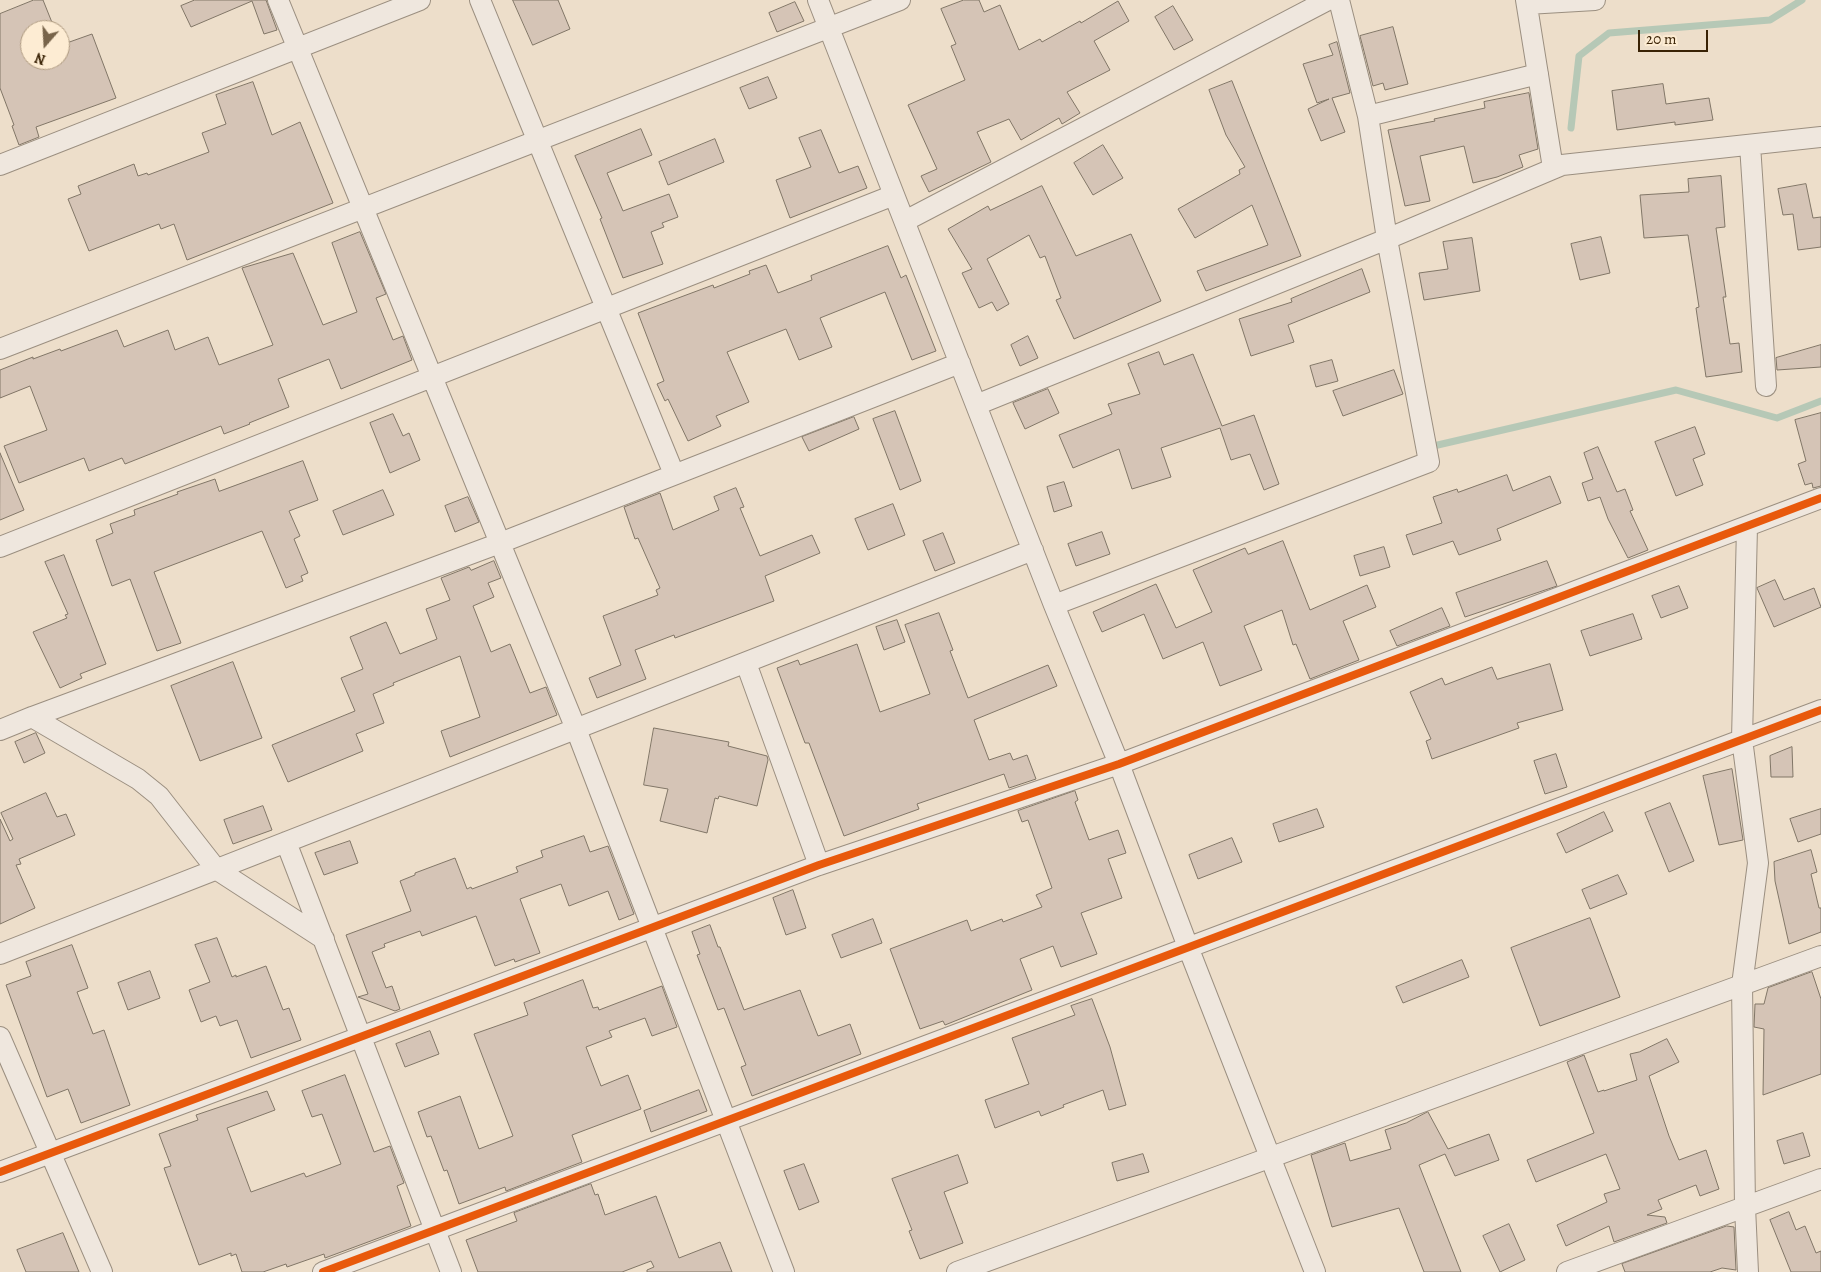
<!DOCTYPE html>
<html>
<head>
<meta charset="utf-8">
<style>
  body { margin:0 }
  #map { position:relative; width:1821px; height:1272px; overflow:hidden; background:#eddeca; font-family:Alegreya,serif }
  canvas { display:block }
  .north { position:absolute; left:20px; top:20px; width:50px; height:50px; box-sizing:border-box; background:#fdecd3; border:1px solid #af9b81; border-radius:50%; rotate:199deg; font-size:14px; font-weight:700; line-height:20px; text-align:center; color:#392205 }
  .north::after { content:''; display:block; margin:auto; width:18px; height:22px; background:#78644a; clip-path:polygon(50% 0,100% 100%,50% 72%,0 100%) }
  .scale { position:absolute; left:1638px; top:30px; width:70px; height:22px; box-sizing:border-box; border:2px solid #392205; border-top:0; padding-left:6px; font-size:15px; line-height:18px; white-space:nowrap; color:#392205; -webkit-text-stroke:4px #fdecd3; paint-order:stroke }
</style>
</head>
<body>
<div id="map">
<canvas width="1821" height="1272"></canvas>
<div class="north">N</div>
<div class="scale">20 m</div>
</div>
<script>
const context = document.querySelector('canvas').getContext('2d');
context.lineJoin = 'round';
function trace(path, color, width, dash) { context.strokeStyle = color; context.lineWidth = width; context.lineCap = dash ? 'butt' : 'round'; context.setLineDash(dash || []); context.stroke(path); }
function paint(path, color) { context.fillStyle = color; context.fill(path, 'evenodd'); }
const stream = new Path2D(`
  M 1571,128 L 1579,56 L 1609,33 L 1770,20 L 1802,0
  M 1429,447 L 1676,390 L 1777,418 L 1821,401`);
const building = new Path2D(`
  M 34,0 L 43,0 L 55,30 L 30,30 L 30,60 L 60,60 L 60,42 L 61,45 L 92,34 L 116,98 L 36,127 L 39,137 L 19,145 L 12,126 L 14,125 L 0,88 L 0,14 Z
  M 195,0 L 266,0 L 277,30 L 264,34 L 252,1 L 191,27 L 181,6 Z
  M 513,0 L 558,0 L 570,29 L 533,45 Z
  M 964,0 L 979,0 L 984,12 L 1000,5 L 1019,50 L 1040,39 L 1042,42 L 1080,21 L 1081,23 L 1118,1 L 1129,21 L 1094,41 L 1110,70 L 1067,92 L 1080,113 L 1062,124 L 1059,118 L 1021,140 L 1009,119 L 977,132 L 991,162 L 929,192 L 921,176 L 937,169 L 908,105 L 965,80 L 951,46 L 956,44 L 941,9 Z
  M 795,2 L 804,21 L 777,32 L 769,13 Z
  M 1173,6 L 1193,40 L 1174,50 L 1155,17 Z
  M 1393,27 L 1408,84 L 1385,90 L 1383,83 L 1373,86 L 1360,36 Z
  M 1337,42 L 1350,93 L 1332,98 L 1345,132 L 1321,141 L 1308,109 L 1329,99 L 1317,103 L 1303,64 L 1333,55 L 1329,45 Z
  M 768,77 L 777,98 L 749,109 L 740,88 Z
  M 1232,81 L 1301,256 L 1206,291 L 1197,271 L 1268,245 L 1252,205 L 1195,238 L 1178,209 L 1240,174 L 1239,170 L 1245,167 L 1226,135 L 1209,90 Z
  M 253,82 L 272,135 L 300,122 L 333,203 L 187,260 L 174,224 L 161,229 L 159,224 L 89,251 L 68,199 L 81,194 L 78,186 L 134,164 L 138,176 L 147,173 L 148,175 L 209,152 L 202,133 L 226,124 L 216,95 Z
  M 1663,84 L 1666,104 L 1709,98 L 1713,120 L 1675,125 L 1675,122 L 1617,130 L 1612,91 Z
  M 1529,93 L 1538,149 L 1519,155 L 1523,167 L 1497,177 L 1473,183 L 1464,146 L 1420,156 L 1430,201 L 1405,206 L 1388,130 L 1435,121 L 1434,119 L 1485,108 L 1484,102 Z
  M 641,129 L 652,155 L 607,173 L 623,211 L 669,194 L 678,217 L 662,223 L 664,227 L 651,232 L 663,264 L 623,278 L 600,219 L 602,218 L 575,156 Z
  M 821,130 L 839,173 L 858,166 L 867,188 L 790,218 L 776,180 L 811,167 L 799,138 Z
  M 715,139 L 724,162 L 668,185 L 659,162 Z
  M 1103,145 L 1123,178 L 1093,195 L 1074,163 Z
  M 1721,176 L 1725,227 L 1716,228 L 1726,297 L 1723,297 L 1730,344 L 1739,343 L 1742,372 L 1706,377 L 1696,308 L 1699,307 L 1688,235 L 1644,238 L 1640,195 L 1689,192 L 1688,179 Z
  M 1806,184 L 1813,218 L 1821,217 L 1821,247 L 1798,250 L 1793,214 L 1783,215 L 1778,189 Z
  M 1042,186 L 1076,256 L 1131,234 L 1161,301 L 1074,339 L 1056,300 L 1061,298 L 1045,256 L 1040,258 L 1029,235 L 987,259 L 1009,304 L 997,311 L 992,302 L 979,308 L 962,273 L 972,269 L 948,229 L 988,206 L 990,210 Z
  M 360,232 L 386,294 L 376,298 L 393,340 L 403,336 L 412,360 L 341,389 L 329,359 L 278,379 L 289,407 L 249,423 L 250,424 L 224,434 L 221,426 L 125,464 L 122,458 L 89,471 L 84,458 L 19,483 L 4,446 L 47,430 L 30,386 L 0,398 L 0,370 L 33,357 L 33,359 L 60,349 L 61,351 L 117,330 L 124,347 L 168,330 L 175,350 L 208,337 L 219,365 L 273,345 L 242,268 L 293,253 L 323,325 L 357,312 L 332,243 Z
  M 1601,237 L 1610,273 L 1580,280 L 1571,244 Z
  M 1472,238 L 1480,291 L 1424,300 L 1419,273 L 1448,269 L 1443,242 Z
  M 888,246 L 901,278 L 906,275 L 936,351 L 912,360 L 885,292 L 820,318 L 832,347 L 799,360 L 786,329 L 727,352 L 749,402 L 716,416 L 721,426 L 688,441 L 668,399 L 665,401 L 657,384 L 664,381 L 638,313 L 713,285 L 714,288 L 750,274 L 749,271 L 766,265 L 778,293 L 812,280 L 811,276 Z
  M 1362,269 L 1370,292 L 1288,325 L 1294,342 L 1251,356 L 1239,319 L 1292,302 L 1291,299 Z
  M 1028,336 L 1038,358 L 1020,366 L 1011,345 Z
  M 1821,345 L 1821,367 L 1777,370 L 1776,358 Z
  M 1159,352 L 1164,365 L 1193,354 L 1222,426 L 1254,415 L 1279,484 L 1264,490 L 1250,454 L 1231,460 L 1220,428 L 1161,448 L 1171,477 L 1132,489 L 1119,449 L 1073,468 L 1059,435 L 1112,414 L 1108,404 L 1140,394 L 1128,364 Z
  M 1332,360 L 1338,381 L 1316,387 L 1310,366 Z
  M 1394,370 L 1403,394 L 1343,416 L 1333,391 Z
  M 1048,389 L 1059,413 L 1025,429 L 1013,403 Z
  M 895,411 L 921,481 L 900,490 L 873,419 Z
  M 1821,413 L 1821,486 L 1813,488 L 1812,483 L 1805,485 L 1798,464 L 1806,461 L 1795,420 Z
  M 393,414 L 403,436 L 409,433 L 420,460 L 390,473 L 370,423 Z
  M 854,417 L 859,429 L 809,451 L 802,437 Z
  M 1695,427 L 1705,454 L 1693,459 L 1703,485 L 1676,496 L 1655,442 Z
  M 1598,447 L 1617,492 L 1625,489 L 1633,510 L 1630,511 L 1648,550 L 1628,558 L 1608,519 L 1600,497 L 1588,501 L 1582,483 L 1593,479 L 1584,453 Z
  M 0,453 L 24,510 L 0,520 Z
  M 303,461 L 318,500 L 289,511 L 300,536 L 294,539 L 308,573 L 301,576 L 303,581 L 286,588 L 262,531 L 154,572 L 181,643 L 157,651 L 130,579 L 112,586 L 96,540 L 113,533 L 110,524 L 135,515 L 134,510 L 178,494 L 177,492 L 215,479 L 219,491 Z
  M 1507,475 L 1513,491 L 1550,476 L 1561,503 L 1497,529 L 1501,540 L 1459,555 L 1453,541 L 1413,555 L 1406,535 L 1442,523 L 1433,497 L 1457,489 L 1458,492 Z
  M 1064,482 L 1072,506 L 1054,512 L 1047,487 Z
  M 736,488 L 744,507 L 740,508 L 760,556 L 812,535 L 820,553 L 765,576 L 774,601 L 675,638 L 674,635 L 635,650 L 646,679 L 597,698 L 589,678 L 621,665 L 603,616 L 658,595 L 656,590 L 660,588 L 638,538 L 635,539 L 624,507 L 660,493 L 673,530 L 719,510 L 714,497 Z
  M 383,490 L 394,515 L 343,535 L 333,511 Z
  M 468,497 L 479,522 L 455,532 L 445,506 Z
  M 893,504 L 905,535 L 868,550 L 855,519 Z
  M 1102,532 L 1110,554 L 1076,566 L 1068,544 Z
  M 943,533 L 955,563 L 935,571 L 923,541 Z
  M 1283,541 L 1310,610 L 1367,585 L 1376,607 L 1343,621 L 1359,660 L 1310,679 L 1296,644 L 1293,645 L 1282,610 L 1244,626 L 1262,670 L 1220,686 L 1203,642 L 1163,659 L 1144,614 L 1102,632 L 1093,612 L 1156,584 L 1176,628 L 1212,612 L 1193,570 L 1245,548 L 1248,554 Z
  M 1384,547 L 1390,567 L 1360,576 L 1354,556 Z
  M 64,555 L 106,664 L 80,674 L 82,678 L 60,688 L 33,632 L 67,618 L 65,615 L 68,614 L 45,562 Z
  M 494,561 L 501,578 L 488,583 L 494,597 L 473,606 L 491,652 L 510,644 L 530,693 L 546,687 L 557,715 L 450,757 L 441,731 L 480,717 L 460,656 L 393,683 L 394,685 L 373,694 L 384,723 L 356,734 L 363,751 L 288,782 L 272,745 L 355,711 L 341,678 L 363,669 L 350,637 L 386,622 L 400,654 L 437,639 L 426,609 L 450,600 L 441,578 L 469,567 L 471,570 Z
  M 1547,561 L 1557,586 L 1465,617 L 1456,593 Z
  M 1775,580 L 1784,600 L 1814,588 L 1821,607 L 1774,627 L 1757,588 Z
  M 1679,586 L 1688,608 L 1661,618 L 1652,596 Z
  M 1442,608 L 1450,626 L 1397,646 L 1390,631 Z
  M 939,613 L 953,650 L 950,651 L 968,698 L 1048,665 L 1057,686 L 974,720 L 989,760 L 1010,753 L 1013,760 L 1027,755 L 1036,779 L 1009,788 L 1004,774 L 917,804 L 919,809 L 844,836 L 809,743 L 805,743 L 777,668 L 798,660 L 800,665 L 857,644 L 880,712 L 930,694 L 905,625 Z
  M 1633,614 L 1642,639 L 1590,656 L 1581,631 Z
  M 897,620 L 905,642 L 884,650 L 876,627 Z
  M 233,662 L 262,738 L 200,761 L 171,686 Z
  M 1550,664 L 1563,710 L 1517,723 L 1519,728 L 1432,759 L 1426,741 L 1431,739 L 1410,692 L 1442,678 L 1445,685 L 1492,667 L 1497,679 Z
  M 654,728 L 729,742 L 728,746 L 767,756 L 768,760 L 757,806 L 719,796 L 718,799 L 715,798 L 707,833 L 660,821 L 668,789 L 644,785 Z
  M 36,733 L 45,753 L 24,763 L 15,742 Z
  M 1792,747 L 1793,777 L 1771,777 L 1770,756 Z
  M 1556,754 L 1567,787 L 1545,794 L 1534,761 Z
  M 1732,769 L 1743,840 L 1719,845 L 1703,776 Z
  M 1075,791 L 1078,800 L 1075,802 L 1089,840 L 1118,830 L 1126,853 L 1108,859 L 1122,898 L 1081,913 L 1097,954 L 1061,967 L 1053,946 L 1020,959 L 1032,990 L 945,1025 L 943,1021 L 920,1029 L 890,949 L 967,920 L 971,931 L 1002,919 L 1003,922 L 1042,907 L 1036,895 L 1052,888 L 1028,820 L 1022,822 L 1018,811 Z
  M 46,793 L 57,817 L 66,814 L 75,835 L 19,859 L 21,864 L 16,865 L 35,908 L 0,924 L 0,819 L 10,841 L 13,839 L 1,813 Z
  M 1670,803 L 1694,861 L 1669,872 L 1645,813 Z
  M 263,806 L 272,830 L 233,844 L 224,820 Z
  M 1317,809 L 1324,827 L 1279,842 L 1273,824 Z
  M 1821,809 L 1821,834 L 1798,842 L 1790,819 Z
  M 1604,812 L 1613,831 L 1566,853 L 1557,834 Z
  M 584,836 L 590,852 L 608,846 L 634,914 L 619,920 L 608,891 L 569,906 L 561,884 L 520,899 L 540,953 L 515,962 L 514,959 L 495,966 L 476,916 L 422,936 L 420,931 L 384,944 L 385,947 L 372,952 L 386,988 L 392,986 L 400,1009 L 395,1011 L 358,997 L 368,994 L 346,935 L 411,911 L 400,881 L 415,875 L 415,873 L 455,858 L 467,889 L 471,887 L 472,889 L 518,872 L 516,867 L 543,857 L 541,851 Z
  M 1232,838 L 1242,862 L 1198,879 L 1189,855 Z
  M 350,841 L 358,863 L 324,875 L 315,853 Z
  M 1811,850 L 1817,872 L 1811,874 L 1819,908 L 1821,908 L 1821,932 L 1789,944 L 1775,881 L 1774,862 Z
  M 1618,875 L 1627,894 L 1590,909 L 1582,890 Z
  M 793,890 L 806,928 L 786,935 L 773,898 Z
  M 1590,918 L 1620,997 L 1540,1026 L 1511,948 Z
  M 873,919 L 882,943 L 841,958 L 832,935 Z
  M 710,925 L 718,947 L 720,947 L 744,1010 L 800,990 L 818,1036 L 850,1024 L 861,1054 L 752,1096 L 741,1067 L 746,1065 L 724,1008 L 718,1010 L 697,955 L 700,954 L 692,932 Z
  M 217,938 L 232,977 L 236,975 L 236,977 L 266,966 L 283,1010 L 289,1008 L 301,1040 L 251,1058 L 237,1020 L 220,1026 L 216,1016 L 201,1022 L 189,990 L 210,982 L 195,945 Z
  M 72,945 L 88,988 L 77,992 L 93,1034 L 104,1030 L 130,1105 L 81,1123 L 68,1089 L 47,1097 L 6,985 L 31,976 L 26,962 Z
  M 1462,960 L 1469,977 L 1403,1003 L 1396,987 Z
  M 150,971 L 160,998 L 128,1010 L 118,983 Z
  M 1812,972 L 1821,999 L 1821,1074 L 1763,1095 L 1764,1029 L 1754,1027 L 1755,1004 L 1764,1004 L 1768,988 Z
  M 583,980 L 593,1008 L 598,1007 L 599,1010 L 662,986 L 677,1027 L 652,1036 L 645,1018 L 609,1031 L 612,1037 L 586,1047 L 601,1086 L 628,1075 L 641,1109 L 572,1135 L 582,1162 L 506,1191 L 505,1187 L 459,1204 L 447,1170 L 444,1171 L 431,1136 L 427,1137 L 418,1112 L 460,1096 L 479,1149 L 513,1136 L 474,1034 L 528,1015 L 524,1003 Z
  M 1092,999 L 1110,1047 L 1126,1105 L 1109,1110 L 1103,1090 L 1063,1105 L 1064,1107 L 1041,1116 L 1039,1111 L 995,1128 L 985,1100 L 1029,1084 L 1012,1038 L 1075,1015 L 1071,1006 Z
  M 430,1031 L 439,1054 L 405,1067 L 396,1044 Z
  M 1667,1039 L 1679,1062 L 1649,1076 L 1669,1136 L 1679,1160 L 1706,1150 L 1719,1189 L 1700,1196 L 1696,1185 L 1658,1200 L 1662,1209 L 1647,1215 L 1665,1217 L 1667,1223 L 1614,1242 L 1609,1226 L 1566,1246 L 1557,1225 L 1607,1202 L 1604,1194 L 1620,1189 L 1606,1154 L 1536,1182 L 1527,1160 L 1594,1133 L 1567,1062 L 1584,1055 L 1598,1092 L 1604,1090 L 1604,1091 L 1637,1080 L 1630,1054 L 1639,1052 Z
  M 345,1075 L 374,1152 L 390,1146 L 404,1183 L 397,1186 L 411,1226 L 325,1258 L 324,1254 L 287,1267 L 286,1264 L 263,1272 L 242,1272 L 236,1254 L 231,1256 L 231,1253 L 199,1265 L 164,1168 L 171,1166 L 159,1134 L 198,1120 L 196,1115 L 267,1091 L 275,1110 L 227,1128 L 251,1192 L 304,1173 L 306,1177 L 341,1164 L 322,1114 L 312,1117 L 302,1091 Z
  M 699,1090 L 707,1111 L 651,1132 L 644,1111 Z
  M 1428,1112 L 1448,1149 L 1489,1134 L 1499,1160 L 1455,1176 L 1445,1154 L 1419,1165 L 1461,1272 L 1424,1272 L 1399,1208 L 1332,1227 L 1311,1155 L 1345,1143 L 1350,1161 L 1391,1149 L 1385,1130 L 1406,1123 Z
  M 1803,1133 L 1810,1156 L 1784,1164 L 1777,1141 Z
  M 1143,1154 L 1149,1172 L 1117,1181 L 1112,1163 Z
  M 958,1155 L 968,1183 L 944,1192 L 963,1243 L 920,1259 L 909,1231 L 912,1230 L 892,1179 Z
  M 804,1164 L 819,1202 L 799,1210 L 784,1171 Z
  M 591,1184 L 595,1195 L 598,1194 L 605,1215 L 656,1196 L 679,1258 L 720,1242 L 732,1272 L 647,1272 L 647,1270 L 654,1267 L 651,1261 L 622,1272 L 478,1272 L 466,1240 L 517,1221 L 514,1213 Z
  M 1789,1212 L 1796,1230 L 1805,1226 L 1816,1253 L 1821,1251 L 1821,1272 L 1791,1272 L 1770,1220 Z
  M 1509,1224 L 1525,1260 L 1500,1272 L 1483,1236 Z
  M 1727,1226 L 1734,1227 L 1736,1270 L 1722,1268 L 1710,1272 L 1625,1272 L 1622,1264 Z
  M 63,1233 L 79,1272 L 26,1272 L 17,1250 Z`);
const street = new Path2D(`
  M 278,0 L 576,729 L 784,1272
  M 480,0 L 674,474
  M 818,0 L 1054,605 L 1119,764 L 1188,947 L 1315,1272
  M 1526,0 L 1553,168
  M 1527,4 L 1595,0
  M 1368,116 L 1538,74
  M 1750,145 L 1766,386
  M 0,165 L 420,0
  M 905,221 L 1328,0
  M 0,349 L 900,0
  M 976,405 L 1387,239 L 1562,165 L 1821,137
  M 1747,527 L 1742,739 L 1758,863 L 1742,985 L 1745,1207 L 1748,1272
  M 0,547 L 894,195
  M 1054,605 L 1429,462 L 1387,239 L 1368,116 L 1339,0
  M 746,663 L 819,865
  M 32,717 L 138,779 L 159,796 L 216,869 L 324,939
  M 0,730 L 32,717 L 500,543 L 960,363
  M 286,842 L 451,1272
  M 0,954 L 1033,550
  M 0,1037 L 102,1272
  M 0,1172 L 819,865 L 1119,764 L 1821,498
  M 323,1272 L 1821,710
  M 957,1272 L 1821,956
  M 1567,1272 L 1821,1179`);
const cycleway = new Path2D(`
  M 0,1172 L 819,865 L 1119,764 L 1821,498
  M 323,1272 L 1821,710`);
trace(stream, '#b6c8b6', 7);
paint(building, '#d5c4b6');
trace(building, '#817667', 1);
trace(street, '#9b8f80', 22);
trace(street, '#efe7de', 20);
trace(cycleway, '#e8590c', 8);
</script>
</body>
</html>
